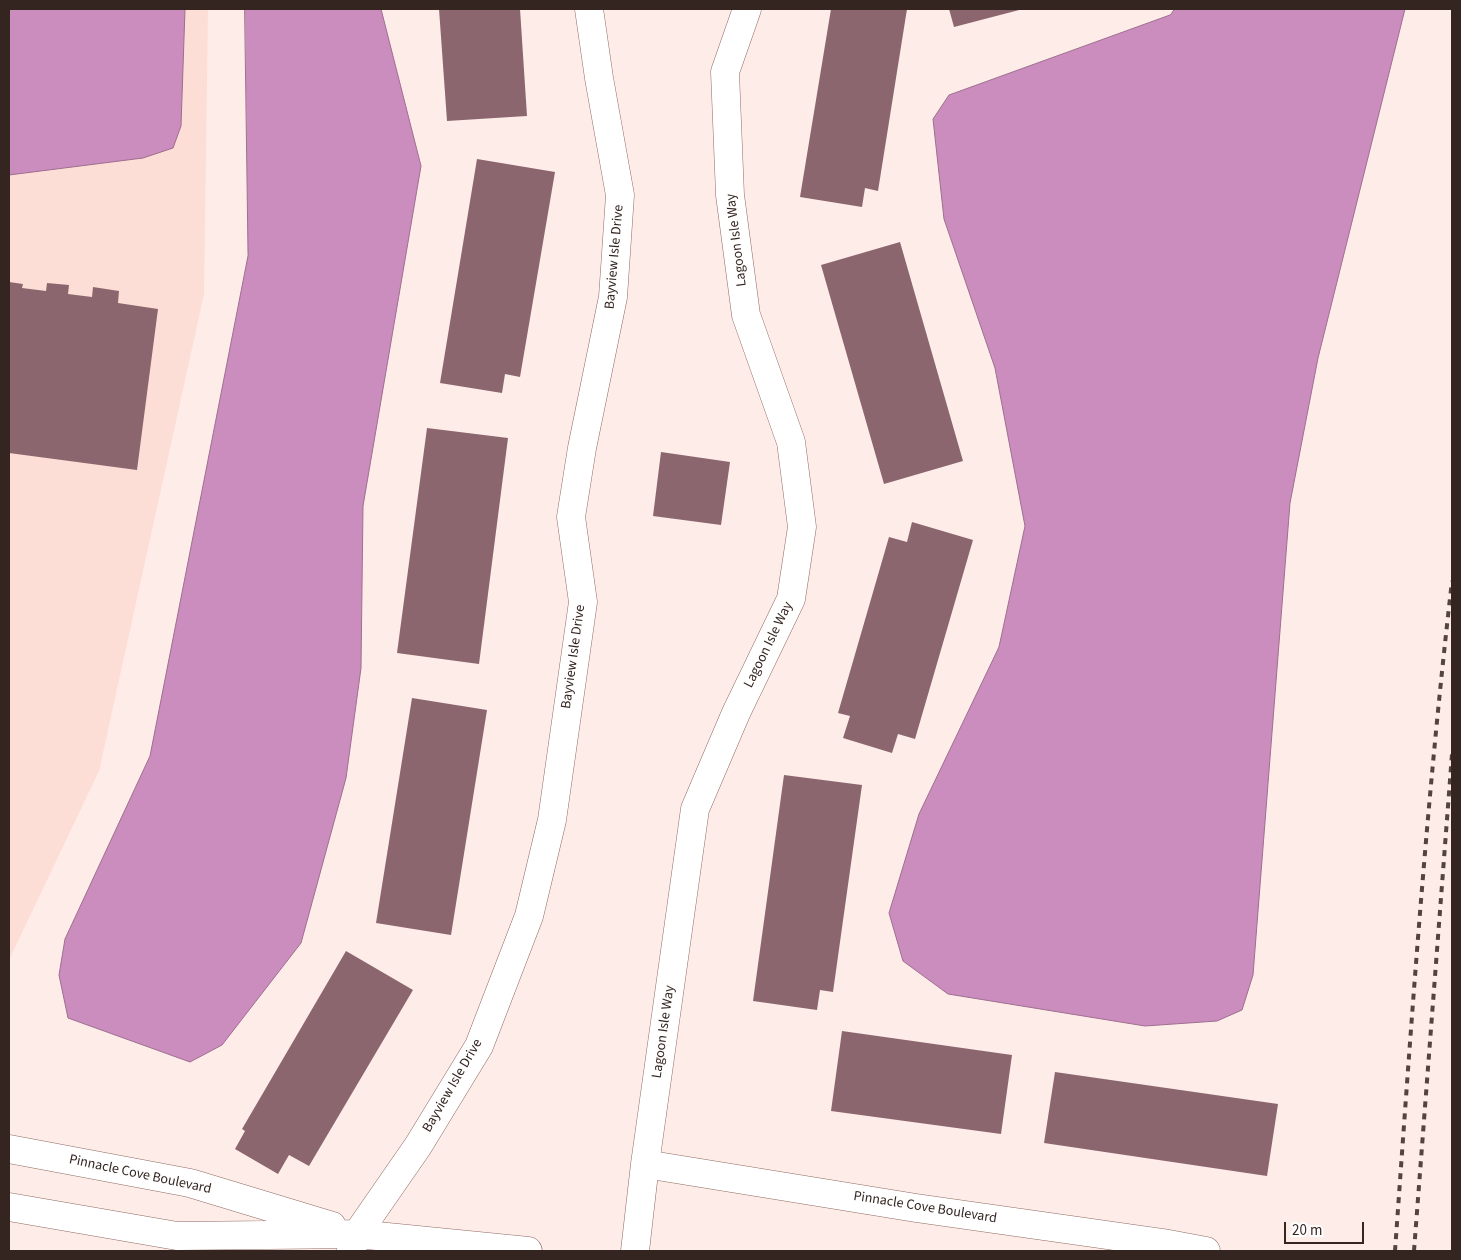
<!DOCTYPE html>
<html>
<head>
<meta charset="utf-8">
<style>
  body { margin:0 }
  #map { position:relative; width:1461px; height:1260px; overflow:hidden; background:#feece8; font-family:"Source Sans 3",sans-serif }
  canvas { display:block }
  .frame { position:absolute; inset:0; border:10px solid #342521; pointer-events:none }
  .scale { position:absolute; left:1284px; top:1222px; width:80px; height:22px; box-sizing:border-box; border:2px solid #342521; border-top:0; padding-left:6px; font-size:15px; line-height:18px; white-space:nowrap; color:#342521; -webkit-text-stroke:4px #fefefe; paint-order:stroke }
</style>
</head>
<body>
<div id="map">
<canvas width="1461" height="1260"></canvas>
<div class="frame"></div>
<div class="scale">20 m</div>
</div>
<script>
const context = document.querySelector('canvas').getContext('2d');
context.lineJoin = 'round';
function paint(path, color) { context.fillStyle = color; context.fill(path, 'evenodd'); }
function trace(path, color, width, dash) { context.strokeStyle = color; context.lineWidth = width; context.lineCap = dash ? 'butt' : 'round'; context.setLineDash(dash || []); context.stroke(path); }
function drawText(font, color, halo, rows, align = 'center') {
  context.font = font + ' "Source Sans 3",sans-serif'; context.lineWidth = 5; context.setLineDash([]); context.textBaseline = 'middle'; context.strokeStyle = halo; context.fillStyle = color; for (const [text, x, y, turn = 0] of rows) {
    context.save(); context.translate(x, y); context.rotate((+turn || 0) * Math.PI / 180); context.textAlign = isNaN(turn) ? turn : align; if (halo) context.strokeText(text, 0, 0); context.fillText(text, 0, 0); context.restore();
  }
}
const built = new Path2D(`
  M 9,9 L 208,9 L 204,294 L 99,771 L 9,960 Z`);
const water = new Path2D(`
  M 9,9 L 185,9 L 181,126 L 173,148 L 143,158 L 9,175 Z
  M 245,9 L 381,9 L 421,166 L 363,506 L 361,668 L 346,778 L 301,943 L 222,1045 L 190,1062 L 68,1018 L 59,975 L 65,939 L 150,756 L 248,256 Z
  M 1175,9 L 1405,9 L 1318,358 L 1290,503 L 1253,975 L 1242,1010 L 1217,1021 L 1145,1026 L 948,994 L 903,961 L 889,913 L 919,814 L 999,647 L 1025,526 L 995,368 L 944,219 L 933,119 L 949,95 L 1170,15 Z`);
const building = new Path2D(`
  M 439,9 L 520,9 L 527,116 L 447,121 Z
  M 831,9 L 907,9 L 878,191 L 865,188 L 862,207 L 800,197 Z
  M 949,9 L 1023,9 L 954,27 Z
  M 477,159 L 555,172 L 520,377 L 505,374 L 502,393 L 440,383 Z
  M 900,242 L 963,461 L 884,484 L 821,265 Z
  M 9,282 L 23,284 L 22,288 L 46,291 L 47,283 L 69,285 L 68,294 L 92,297 L 93,287 L 119,291 L 118,303 L 158,309 L 137,470 L 9,453 Z
  M 427,428 L 508,438 L 479,664 L 397,653 Z
  M 661,452 L 730,462 L 721,525 L 653,516 Z
  M 912,522 L 973,540 L 915,739 L 898,734 L 892,753 L 843,738 L 850,716 L 838,713 L 889,537 L 907,542 Z
  M 412,698 L 487,710 L 451,935 L 376,923 Z
  M 784,775 L 862,785 L 833,992 L 820,990 L 817,1010 L 753,1001 Z
  M 346,951 L 413,990 L 309,1166 L 289,1155 L 278,1174 L 235,1149 L 245,1131 L 242,1129 Z
  M 842,1031 L 1012,1055 L 1001,1134 L 831,1111 Z
  M 1055,1072 L 1278,1104 L 1267,1176 L 1044,1143 Z`);
const minor = new Path2D(`
  M 9,1149 L 190,1183 L 332,1226
  M 645,1164 L 916,1208 L 1163,1243 L 1206,1251
  M 9,1207 L 177,1236 L 357,1234 L 528,1251
  M 351,1251 L 357,1234 L 418,1146 L 479,1046 L 529,916 L 552,820 L 583,602 L 571,517 L 582,448 L 613,297 L 620,195 L 599,78 L 589,9
  M 635,1251 L 645,1164 L 695,809 L 736,713 L 791,599 L 802,527 L 791,442 L 746,315 L 730,195 L 725,72 L 747,9`);
const rail = new Path2D(`
  M 1395,1251 C 1411,1028 1426,804 1452,581
  M 1414,1251 L 1452,754`);
const streetNames = [
  ["Lagoon Isle Way",737,240,-97],
  ["Bayview Isle Drive",615,257,-85],
  ["Lagoon Isle Way",769,645,-64],
  ["Bayview Isle Drive",574,657,-82],
  ["Lagoon Isle Way",664,1032,-82],
  ["Bayview Isle Drive",453,1086,-60],
  ["Pinnacle Cove Boulevard",140,1175,12],
  ["Pinnacle Cove Boulevard",925,1208,9]
];
paint(built, '#fdded6');
paint(water, '#cb8dbe');
trace(water, '#9e6e8f', 1);
paint(building, '#8c666e');
trace(minor, '#906b62', 29);
trace(minor, '#fff', 28);
trace(rail, '#534440', 4, [6, 6]);
drawText('14px', '#342521', '#fefefe', streetNames);
</script>
</body>
</html>
